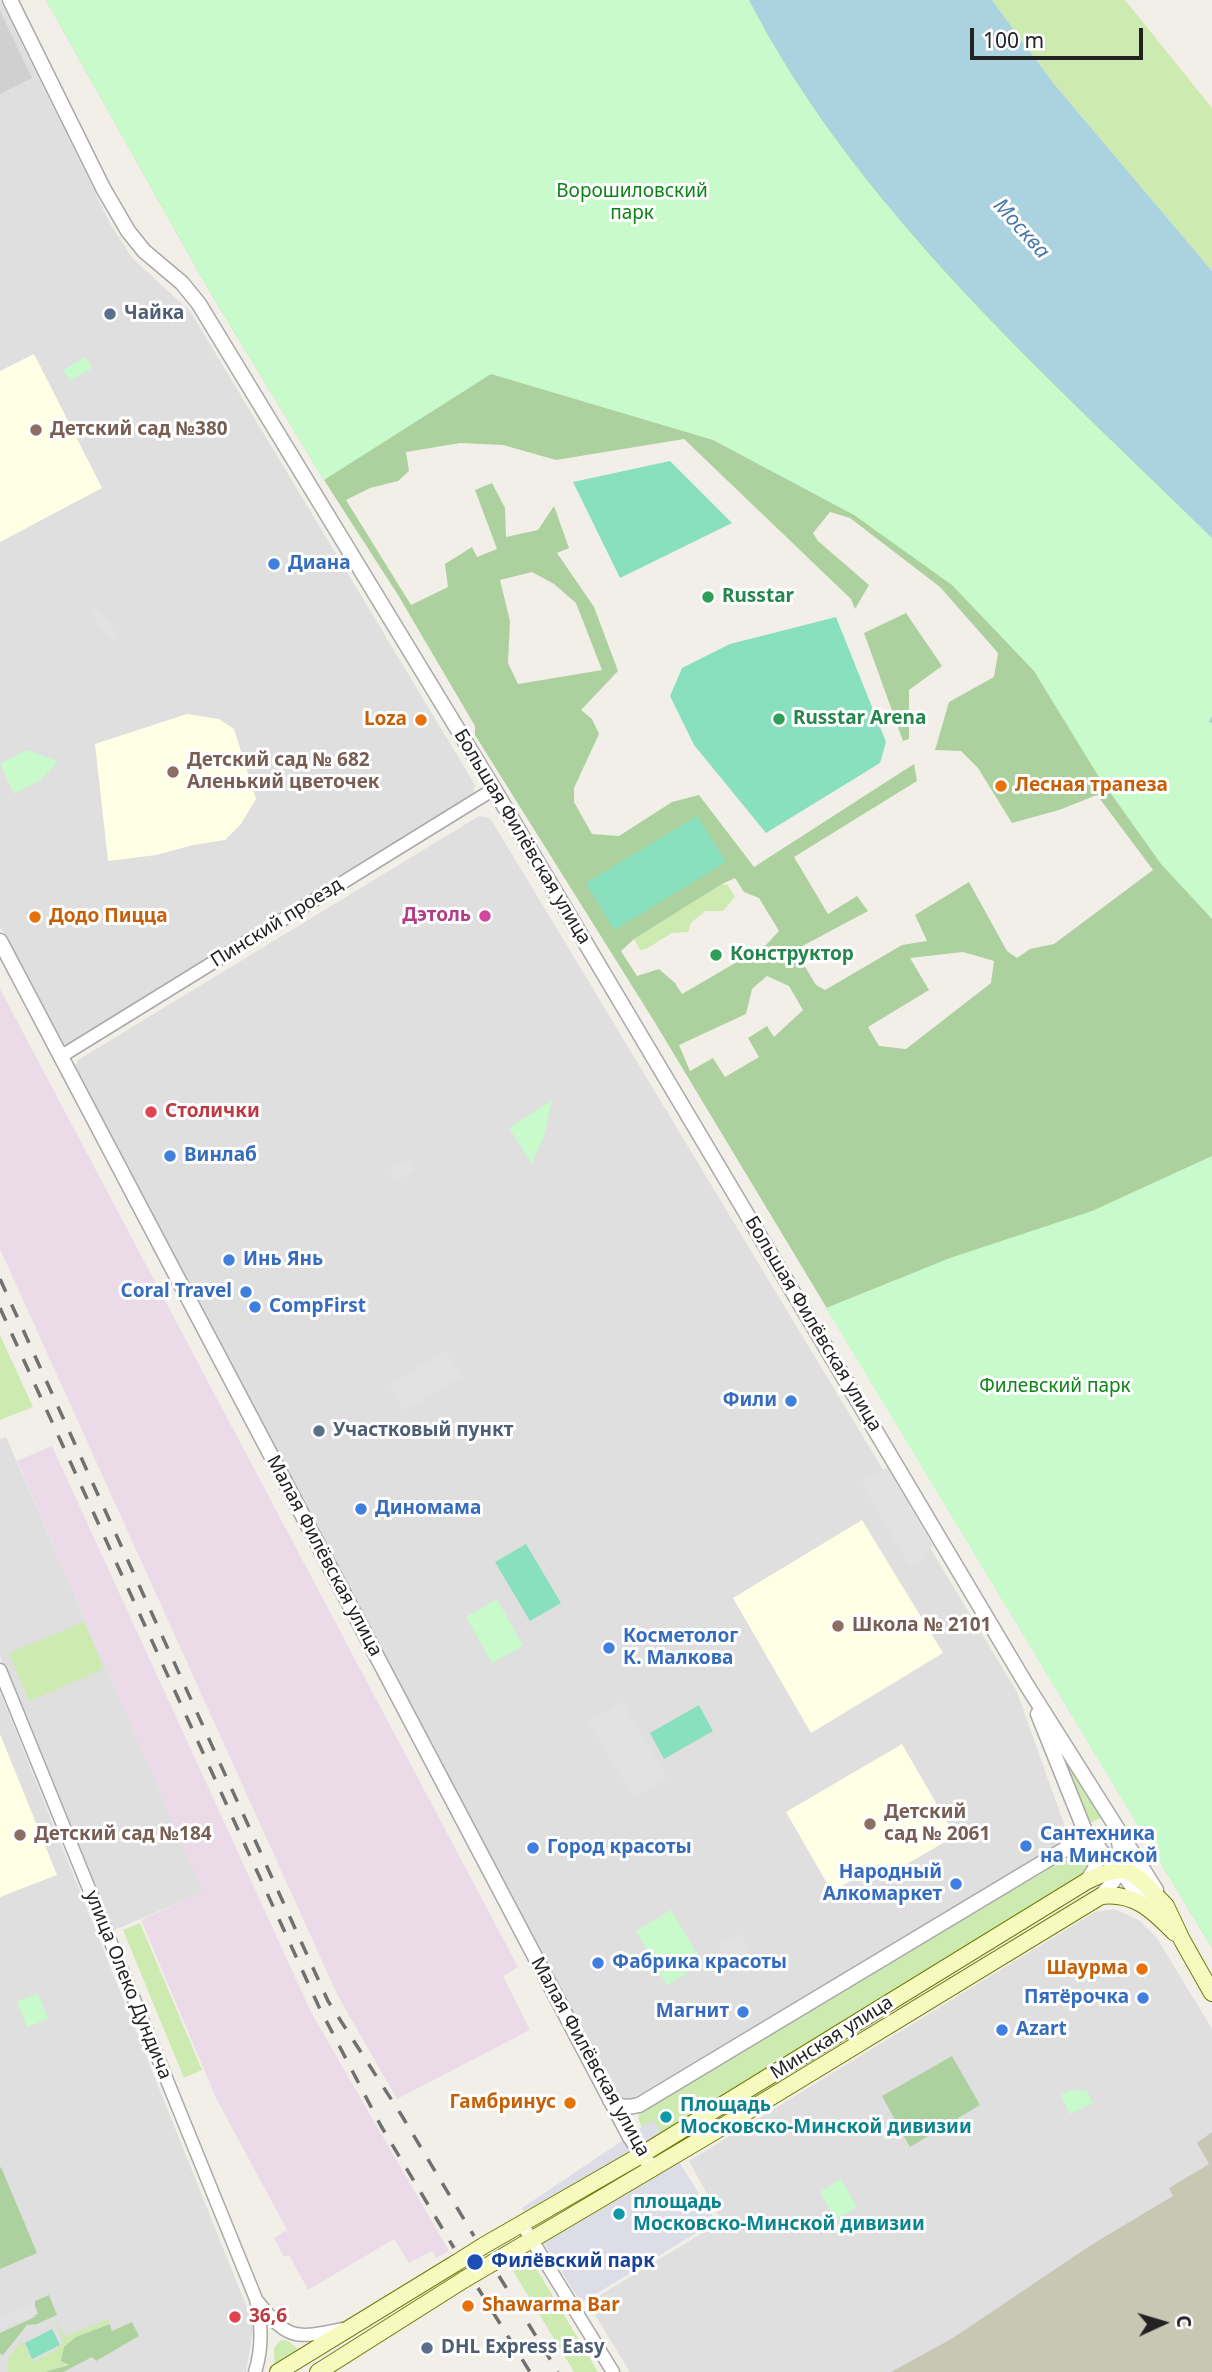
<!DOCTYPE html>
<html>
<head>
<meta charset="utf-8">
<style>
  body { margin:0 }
  #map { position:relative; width:1212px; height:2372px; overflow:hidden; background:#f2efe9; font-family:"Noto Sans",sans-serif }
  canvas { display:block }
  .north { position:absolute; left:1128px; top:2288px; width:70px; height:70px; -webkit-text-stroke:5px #fff; paint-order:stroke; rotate:86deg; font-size:19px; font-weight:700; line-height:28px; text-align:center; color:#222 }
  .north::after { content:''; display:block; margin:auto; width:24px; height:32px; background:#222; clip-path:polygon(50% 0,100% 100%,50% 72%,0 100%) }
  .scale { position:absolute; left:970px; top:28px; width:173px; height:32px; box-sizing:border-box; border:4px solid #222; border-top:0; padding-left:9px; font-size:21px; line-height:24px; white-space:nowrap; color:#222; -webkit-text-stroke:5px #fff; paint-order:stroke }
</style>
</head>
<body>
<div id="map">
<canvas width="1212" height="2372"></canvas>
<div class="north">С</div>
<div class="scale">100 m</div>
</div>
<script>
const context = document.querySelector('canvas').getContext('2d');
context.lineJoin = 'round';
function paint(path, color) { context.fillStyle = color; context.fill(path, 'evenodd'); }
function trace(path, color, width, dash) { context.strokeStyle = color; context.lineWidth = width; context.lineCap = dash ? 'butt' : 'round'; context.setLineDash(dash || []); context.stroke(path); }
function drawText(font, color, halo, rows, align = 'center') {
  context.font = font + ' "Noto Sans",sans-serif'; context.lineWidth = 6; context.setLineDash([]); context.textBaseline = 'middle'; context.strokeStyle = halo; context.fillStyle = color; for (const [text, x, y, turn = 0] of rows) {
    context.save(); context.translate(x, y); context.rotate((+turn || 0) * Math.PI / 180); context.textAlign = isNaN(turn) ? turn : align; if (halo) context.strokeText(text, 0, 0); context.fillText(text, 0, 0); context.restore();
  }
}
const residential = new Path2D(`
  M 0,0 L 111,225 L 132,258 L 190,311 L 475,785 L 473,794 L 274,915 L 71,1044 L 61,1044 L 0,927 Z
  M 479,816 L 490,818 L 1017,1692 L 1069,1838 L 630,2100 L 619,2098 L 74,1070 L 78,1060 Z
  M 6,1437 L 204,1892 L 112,1931 L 0,1657 L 0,1439 Z
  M 0,1692 L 254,2325 L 246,2372 L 0,2372 Z
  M 1114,1909 L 1139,1920 L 1157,1938 L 1212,2029 L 1212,2372 L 630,2372 L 592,2310 L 597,2297 L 722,2221 L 689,2161 L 1095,1912 Z`);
const industrial = new Path2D(`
  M 0,989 L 518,1967 L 503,1976 L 530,2030 L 397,2099 L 337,1994 L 0,1249 Z
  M 52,1446 L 312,2014 L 449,2251 L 436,2258 L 432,2251 L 409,2263 L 394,2239 L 308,2290 L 289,2255 L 284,2257 L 274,2238 L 287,2230 L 216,2098 L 141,1920 L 203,1892 L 17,1461 Z`);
const education = new Path2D(`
  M 34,354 L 102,488 L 0,542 L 0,371 Z
  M 187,714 L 219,719 L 234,729 L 256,799 L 241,824 L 225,840 L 193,845 L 156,855 L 108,861 L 95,744 Z
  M 862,1520 L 943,1653 L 811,1733 L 733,1598 Z
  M 0,1734 L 57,1875 L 0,1897 Z
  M 902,1744 L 955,1836 L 900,1868 L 879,1864 L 832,1892 L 786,1812 Z`);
const religious = new Path2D(`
  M 0,11 L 32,78 L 0,94 Z`);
const construction = new Path2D(`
  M 1212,2132 L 1212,2372 L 891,2372 L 953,2338 L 1091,2245 L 1173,2196 L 1169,2188 L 1209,2164 L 1197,2143 Z`);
const grass = new Path2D(`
  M 992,0 L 1125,0 L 1212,108 L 1212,271 L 1054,84 Z
  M 722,884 L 728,885 L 735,897 L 723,911 L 705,911 L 691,923 L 688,932 L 672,933 L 646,949 L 640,950 L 634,939 Z
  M 0,1335 L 33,1407 L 0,1420 Z
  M 84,1622 L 104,1669 L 29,1701 L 9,1653 Z
  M 1049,1732 L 1100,1814 L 1101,1818 L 1090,1823 L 1082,1811 Z
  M 1076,1853 L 1092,1868 L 655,2137 L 642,2131 L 638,2116 L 644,2108 Z
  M 140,1923 L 202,2070 L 184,2078 L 123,1930 Z
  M 526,2259 L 532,2261 L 598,2372 L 574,2372 L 512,2269 Z
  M 54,2319 L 65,2336 L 108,2319 L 110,2324 L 76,2337 L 70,2364 L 45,2372 L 8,2372 L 8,2358 L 22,2341 L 33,2362 L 56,2350 L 63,2342 Z
  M 281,2340 L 288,2341 L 298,2349 L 274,2363 L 274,2348 Z`);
const forest = new Path2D(`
  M 46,0 L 749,0 L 762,25 L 892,211 L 989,317 L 1212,538 L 1212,1948 L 654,1021 L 475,735 L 475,726 L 398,595 L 324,480 L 207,287 ZM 684,439 L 851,599 L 855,609 L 869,585 L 818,541 L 813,533 L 830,512 L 850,518 L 940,587 L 998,653 L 994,677 L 949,702 L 935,750 L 961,751 L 978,768 L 1012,823 L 1059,810 L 1097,795 L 1153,870 L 1054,944 L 1030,949 L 1017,958 L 1007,951 L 969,882 L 915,915 L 927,941 L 902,945 L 825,990 L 816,985 L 795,950 L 868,911 L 857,896 L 828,914 L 794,857 L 917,781 L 914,764 L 754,867 L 699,795 L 672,802 L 619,836 L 592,834 L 574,802 L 574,788 L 599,734 L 592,719 L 581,710 L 618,671 L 594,607 L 557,553 L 569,548 L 554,506 L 538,530 L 506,537 L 505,508 L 492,483 L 475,490 L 497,549 L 477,557 L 472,547 L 445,564 L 448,587 L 411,605 L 346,500 L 370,488 L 398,481 L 409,471 L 406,452 L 460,443 L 503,445 L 556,460 ZM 532,572 L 554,584 L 576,603 L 602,670 L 518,684 L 508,663 L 510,621 L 500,580 ZM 735,878 L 744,892 L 759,898 L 779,931 L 766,945 L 682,994 L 675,983 L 659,969 L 637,976 L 621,951 L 634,939 L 722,884 ZM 963,952 L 994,961 L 991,983 L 906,1049 L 879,1046 L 868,1027 L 929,990 L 910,958 ZM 767,976 L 789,986 L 803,1010 L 774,1037 L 767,1026 L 748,1038 L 759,1057 L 725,1077 L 713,1058 L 690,1071 L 679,1045 L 746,1014 L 752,989 Z
  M 906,613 L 942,666 L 909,690 L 909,739 L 903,741 L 864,633 Z
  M 952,2056 L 980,2105 L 910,2147 L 882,2096 Z
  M 1,2167 L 37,2253 L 0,2269 L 0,2168 Z
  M 49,2295 L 57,2315 L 37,2324 L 27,2325 L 3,2355 L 0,2354 L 0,2333 L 35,2317 L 35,2301 Z
  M 132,2322 L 139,2336 L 96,2361 L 92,2357 L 63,2372 L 45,2372 L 69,2365 L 61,2361 L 64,2347 L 76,2337 L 110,2324 L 112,2331 Z`);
const park = new Path2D(`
  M 46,0 L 749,0 C 859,212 1045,373 1212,538 L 1212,919 L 1161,864 L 1097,774 L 1034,671 L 952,585 L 854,515 L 713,440 L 491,374 L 324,480 L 207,287 Z
  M 86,357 L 92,368 L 70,381 L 63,370 Z
  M 26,750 L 58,761 L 41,780 L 14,794 L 0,764 Z
  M 552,1100 L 544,1136 L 532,1164 L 509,1128 Z
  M 1212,1156 L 1212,1948 L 826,1308 L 950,1258 L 1092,1211 Z
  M 497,1599 L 523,1646 L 492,1663 L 466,1617 Z
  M 671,1910 L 703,1964 L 667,1985 L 636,1931 Z
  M 38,1994 L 48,2019 L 27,2027 L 17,2001 Z
  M 1071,2090 L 1087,2091 L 1093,2103 L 1070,2114 L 1061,2095 Z
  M 841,2179 L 857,2207 L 836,2220 L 820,2192 Z`);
const pitch = new Path2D(`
  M 670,461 L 732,523 L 620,578 L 573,482 Z
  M 836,617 L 886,742 L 880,763 L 766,833 L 694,745 L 670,696 L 682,668 L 730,644 Z
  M 697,816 L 726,862 L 614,930 L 586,883 Z
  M 526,1544 L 561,1603 L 530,1621 L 495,1562 Z
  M 699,1705 L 713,1731 L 664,1759 L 650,1733 Z
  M 52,2329 L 60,2345 L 32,2359 L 25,2343 Z`);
const parking = new Path2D(`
  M 99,609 L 120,638 L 112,643 L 92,614 Z
  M 409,1158 L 415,1170 L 396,1182 L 389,1170 Z
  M 446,1351 L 461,1377 L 404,1411 L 389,1385 Z
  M 887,1467 L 933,1546 L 925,1551 L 928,1556 L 910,1567 L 861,1483 Z
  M 622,1701 L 668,1778 L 634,1798 L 588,1722 Z
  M 740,1933 L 752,1955 L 730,1967 L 718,1944 Z
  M 34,2303 L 38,2314 L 0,2329 L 0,2317 Z`);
const plaza = new Path2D(`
  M 653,2120 L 716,2221 L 581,2303 L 522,2208 Z`);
const water = new Path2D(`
  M 749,0 L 992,0 L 1054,84 L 1212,271 L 1212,538 C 1045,372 859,212 749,0 Z`);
const stream = new Path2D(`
  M 1211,721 L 1212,719`);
const minor = new Path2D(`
  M 60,1057 L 494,789
  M 0,1670 L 256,2299 C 262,2324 263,2347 255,2372
  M 522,2224 L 613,2372
  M 258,2302 C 288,2340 295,2339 342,2329`);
const tertiary = new Path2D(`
  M 10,0 L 103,188 L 128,231 L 144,251 L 182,283 L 199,304 L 494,789 L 1026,1684 L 1156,1890
  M 0,941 L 630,2137 L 649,2164
  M 1038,1714 L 1087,1836 L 1127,1879 L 1145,1905
  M 1087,1881 L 1095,1869 L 1099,1848
  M 1101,1896 C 1121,1875 1125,1862 1117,1834
  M 610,2100 C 619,2108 627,2108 639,2105 L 1087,1836`);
const secondary = new Path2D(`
  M 483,2246 L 641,2155 L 1087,1881 L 1102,1874 L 1119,1870 L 1128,1871 L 1141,1880 L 1166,1906 L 1182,1940 L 1212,1993
  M 494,2262 L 712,2133 L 1101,1896 C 1135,1892 1153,1911 1175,1933
  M 278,2372 L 456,2263
  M 318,2372 L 465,2279`);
const rail = new Path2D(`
  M 0,1279 L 328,2001 L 402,2116 L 474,2236
  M 0,1308 L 319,2007 L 381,2126 L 454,2248
  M 499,2276 L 558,2372
  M 478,2288 L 530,2372`);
const secondaryBridge = new Path2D(`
  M 456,2263 L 483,2246
  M 465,2279 L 494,2262`);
const markers = [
  [110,314,7,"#5c6f8a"],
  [36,430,7,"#8d6e63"],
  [274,564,7,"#3f7fe0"],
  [708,597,7,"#2e9e5b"],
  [779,719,7,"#2e9e5b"],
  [421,720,7,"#e8710a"],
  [173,772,7,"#8d6e63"],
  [1001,786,7,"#e8710a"],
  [485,916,7,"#d1479c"],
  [35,917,7,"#e8710a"],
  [716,955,7,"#2e9e5b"],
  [151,1112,7,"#e0444e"],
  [170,1156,7,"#3f7fe0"],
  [229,1260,7,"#3f7fe0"],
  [246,1292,7,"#3f7fe0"],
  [255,1307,7,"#3f7fe0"],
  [791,1401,7,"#3f7fe0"],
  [319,1431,7,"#5c6f8a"],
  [361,1509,7,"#3f7fe0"],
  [838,1626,7,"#8d6e63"],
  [609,1648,7,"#3f7fe0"],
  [870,1824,7,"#8d6e63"],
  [20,1835,7,"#8d6e63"],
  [1026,1846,7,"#3f7fe0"],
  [533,1848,7,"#3f7fe0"],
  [956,1884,7,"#3f7fe0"],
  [598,1963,7,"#3f7fe0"],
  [1142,1969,7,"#e8710a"],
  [1143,1998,7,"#3f7fe0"],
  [743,2012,7,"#3f7fe0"],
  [1002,2030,7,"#3f7fe0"],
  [570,2103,7,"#e8710a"],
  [666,2117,7,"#0f9aa8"],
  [619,2214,7,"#0f9aa8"],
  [475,2262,9,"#1a4fb4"],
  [468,2306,7,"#e8710a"],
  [235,2317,7,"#e0444e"],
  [427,2348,7,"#5c6f8a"]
];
const parkNames = [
  ["Ворошиловский",632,192],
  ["парк",632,214],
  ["Филевский парк",1055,1387]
];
const serviceNames = [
  ["Чайка",124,314],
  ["Участковый пункт",333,1431],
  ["DHL Express Easy",441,2348]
];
const educationNames = [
  ["Детский сад №380",50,430],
  ["Детский сад № 682",187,761],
  ["Аленький цветочек",187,783],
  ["Школа № 2101",852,1626],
  ["Детский",884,1813],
  ["сад № 2061",884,1835],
  ["Детский сад №184",34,1835]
];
const shopNames = [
  ["Диана",288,564],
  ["Винлаб",184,1156],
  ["Инь Янь",243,1260],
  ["Coral Travel",232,1292,"right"],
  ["CompFirst",269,1307],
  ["Фили",777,1401,"right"],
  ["Диномама",375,1509],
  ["Косметолог",623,1637],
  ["К. Малкова",623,1659],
  ["Сантехника",1040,1835],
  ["на Минской",1040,1857],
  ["Город красоты",547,1848],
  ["Народный",942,1873,"right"],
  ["Алкомаркет",942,1895,"right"],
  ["Фабрика красоты",612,1963],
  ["Пятёрочка",1129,1998,"right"],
  ["Магнит",729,2012,"right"],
  ["Azart",1016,2030]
];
const leisureNames = [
  ["Russtar",722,597],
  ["Russtar Arena",793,719],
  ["Конструктор",730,955]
];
const foodNames = [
  ["Loza",407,720],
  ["Лесная трапеза",1015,786,"left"],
  ["Додо Пицца",49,917,"left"],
  ["Шаурма",1128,1969],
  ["Гамбринус",556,2103],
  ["Shawarma Bar",482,2306,"left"]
];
const streetNames = [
  ["Большая Филёвская улица",522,837,59],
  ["Пинский проезд",277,923,-32],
  ["Большая Филёвская улица",813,1324,59],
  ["Малая Филёвская улица",324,1556,62],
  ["улица Олеко Дундича",128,1985,68],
  ["Минская улица",832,2038,-32],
  ["Малая Филёвская улица",590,2057,61]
];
const hotelNames = [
  ["Дэтоль",471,916]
];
const healthNames = [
  ["Столички",165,1112],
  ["36,6",249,2317]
];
const cultureNames = [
  ["Площадь",680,2106],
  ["Московско-Минской дивизии",680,2128],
  ["площадь",633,2203],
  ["Московско-Минской дивизии",633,2225]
];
const transitNames = [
  ["Филёвский парк",491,2262]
];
const waterNames = [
  ["Москва",1021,229,48]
];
paint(residential, '#e0dfdf');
paint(industrial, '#ebdbe8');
paint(education, '#ffffe5');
paint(religious, '#d0d0d0');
paint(construction, '#c7c7b4');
paint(grass, '#cdebb0');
paint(forest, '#add19e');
paint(park, '#c8facc');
paint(pitch, '#88e0be');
paint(parking, '#e2e2e2');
paint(plaza, '#dddde8');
paint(water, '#aad3df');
trace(stream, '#aad3df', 3.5);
trace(minor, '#a9a9a9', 15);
trace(tertiary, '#a9a9a9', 17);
trace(secondary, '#707d05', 18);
trace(minor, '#fff', 12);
trace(tertiary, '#fff', 14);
trace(secondary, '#f7fabf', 16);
trace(rail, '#707070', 3.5, [14, 14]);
trace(secondaryBridge, '#707d05', 18, []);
trace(secondaryBridge, '#f7fabf', 16);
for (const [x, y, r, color] of markers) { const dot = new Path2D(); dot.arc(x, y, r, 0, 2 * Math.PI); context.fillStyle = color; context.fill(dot); trace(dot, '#fff', 2.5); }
drawText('19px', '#0c8416', '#fff', parkNames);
drawText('bold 19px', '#4e5e75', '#fff', serviceNames, 'left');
drawText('bold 19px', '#785e54', '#fff', educationNames, 'left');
drawText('bold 19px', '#366cbe', '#fff', shopNames, 'left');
drawText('bold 19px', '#27864d', '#fff', leisureNames, 'left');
drawText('bold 19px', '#c56008', '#fff', foodNames, 'right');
drawText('19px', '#222', '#fff', streetNames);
drawText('bold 19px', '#b23c85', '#fff', hotelNames, 'right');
drawText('bold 19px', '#be3a42', '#fff', healthNames, 'left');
drawText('bold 19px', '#0d838f', '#fff', cultureNames, 'left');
drawText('bold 19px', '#164399', '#fff', transitNames, 'left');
drawText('italic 21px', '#4a7aab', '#fff', waterNames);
</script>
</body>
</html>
